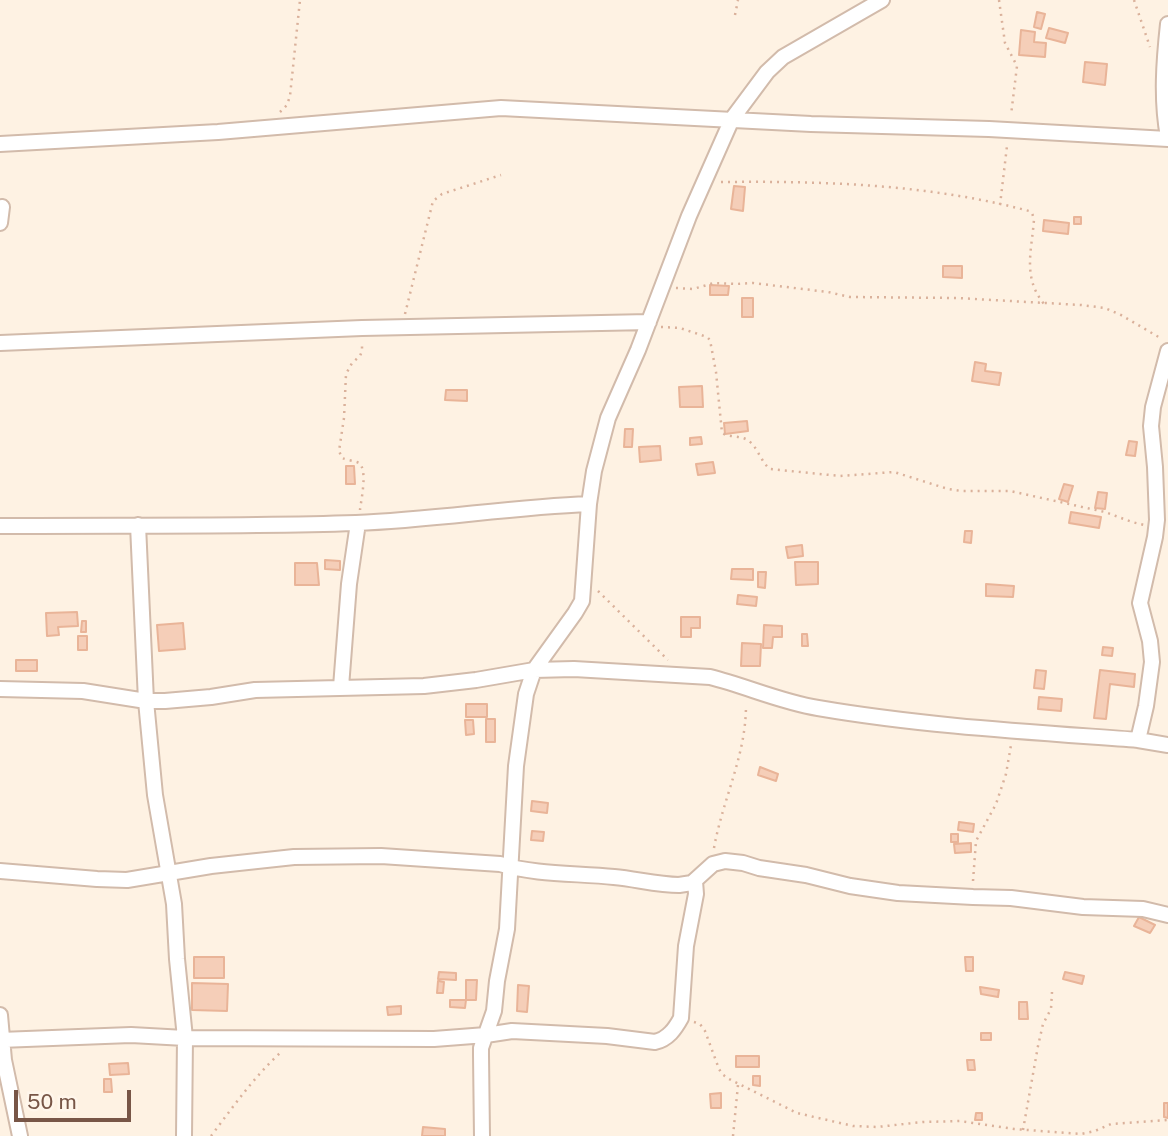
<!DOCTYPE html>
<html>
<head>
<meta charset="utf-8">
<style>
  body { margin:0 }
  #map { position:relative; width:1168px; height:1136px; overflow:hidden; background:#fef2e3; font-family:"Public Sans",sans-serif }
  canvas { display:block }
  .scale { position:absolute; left:14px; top:1090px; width:117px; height:32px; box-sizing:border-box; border:4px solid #785647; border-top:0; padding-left:9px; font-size:21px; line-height:24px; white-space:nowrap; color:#785647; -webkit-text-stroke:5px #fff6eb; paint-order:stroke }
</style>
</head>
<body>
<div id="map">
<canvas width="1168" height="1136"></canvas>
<div class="scale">50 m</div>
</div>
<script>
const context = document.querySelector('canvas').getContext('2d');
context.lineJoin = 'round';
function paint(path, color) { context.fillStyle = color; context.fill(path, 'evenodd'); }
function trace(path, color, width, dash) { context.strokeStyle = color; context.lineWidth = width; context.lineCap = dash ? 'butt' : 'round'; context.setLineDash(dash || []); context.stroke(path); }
const building = new Path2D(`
  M 1037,12 L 1045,14 L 1041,29 L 1034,27 Z
  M 1049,28 L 1068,33 L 1065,43 L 1046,38 Z
  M 1021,30 L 1035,32 L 1034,42 L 1046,43 L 1045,57 L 1019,55 Z
  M 1085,62 L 1107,64 L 1105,85 L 1083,82 Z
  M 734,186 L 745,187 L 743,211 L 731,209 Z
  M 1074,217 L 1081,217 L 1081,224 L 1074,224 Z
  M 1044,220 L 1069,223 L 1068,234 L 1043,231 Z
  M 943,266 L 962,266 L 962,278 L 943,277 Z
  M 710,285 L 729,286 L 728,295 L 710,295 Z
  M 742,298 L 753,298 L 753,317 L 742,317 Z
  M 975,362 L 986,364 L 985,371 L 1001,373 L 999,385 L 972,381 Z
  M 702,386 L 703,407 L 680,407 L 679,387 Z
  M 446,390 L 467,390 L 467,401 L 445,400 Z
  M 747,421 L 748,431 L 725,434 L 724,423 Z
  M 625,429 L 633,429 L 632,447 L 624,447 Z
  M 701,437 L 702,444 L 690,445 L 690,438 Z
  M 1129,441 L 1137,442 L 1135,456 L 1126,455 Z
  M 660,446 L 661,460 L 640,462 L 639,447 Z
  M 713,462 L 715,473 L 698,475 L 696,464 Z
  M 346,466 L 354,466 L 355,484 L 346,484 Z
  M 1064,484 L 1073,486 L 1068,502 L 1059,499 Z
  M 1098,492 L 1107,493 L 1105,509 L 1095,508 Z
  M 1071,512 L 1101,517 L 1099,528 L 1069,523 Z
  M 965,531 L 972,531 L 971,543 L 964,542 Z
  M 802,545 L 803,556 L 788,558 L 786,547 Z
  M 325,560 L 340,561 L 340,570 L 325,569 Z
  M 795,562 L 818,562 L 818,584 L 796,585 Z
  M 295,563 L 317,563 L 319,585 L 295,585 Z
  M 732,569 L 753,569 L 753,580 L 731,579 Z
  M 758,572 L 766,572 L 765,588 L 758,587 Z
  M 986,584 L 1014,586 L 1013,597 L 986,596 Z
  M 738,595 L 757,597 L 756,606 L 737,604 Z
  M 77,612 L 78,626 L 58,627 L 59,635 L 47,636 L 46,613 Z
  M 681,617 L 700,617 L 700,628 L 691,628 L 691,637 L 681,637 Z
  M 82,621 L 86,621 L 86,632 L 81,632 Z
  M 183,623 L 185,649 L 159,651 L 157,625 Z
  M 764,625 L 782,626 L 782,637 L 773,637 L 772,648 L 763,648 Z
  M 802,634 L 807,634 L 808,646 L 802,646 Z
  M 78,636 L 87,636 L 87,650 L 78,650 Z
  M 742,643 L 761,644 L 760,666 L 741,666 Z
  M 1103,647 L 1113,648 L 1112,656 L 1102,655 Z
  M 16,660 L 37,660 L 37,671 L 16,671 Z
  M 1036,670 L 1046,671 L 1044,689 L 1034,688 Z
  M 1100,670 L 1135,674 L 1134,687 L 1110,684 L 1106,719 L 1094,718 Z
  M 1039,697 L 1062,699 L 1061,711 L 1038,709 Z
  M 466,704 L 487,704 L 487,717 L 466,717 Z
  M 486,719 L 495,719 L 495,742 L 486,742 Z
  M 465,720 L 473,720 L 474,734 L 466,735 Z
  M 760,767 L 778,774 L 776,781 L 758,775 Z
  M 532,801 L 548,803 L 547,813 L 531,811 Z
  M 959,822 L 974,824 L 973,832 L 958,830 Z
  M 532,831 L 544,832 L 543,841 L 531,840 Z
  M 951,834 L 958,834 L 958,842 L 951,842 Z
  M 971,843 L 971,852 L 955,853 L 954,844 Z
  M 1139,917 L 1155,925 L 1150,933 L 1134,926 Z
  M 194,957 L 224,957 L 224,978 L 194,978 Z
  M 965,957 L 973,957 L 973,971 L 966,971 Z
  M 439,972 L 456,973 L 456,980 L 438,979 Z
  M 1065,972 L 1084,976 L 1082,984 L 1063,979 Z
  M 466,980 L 477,980 L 476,1000 L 466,1000 Z
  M 438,981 L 444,982 L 443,993 L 437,993 Z
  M 192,983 L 228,984 L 227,1011 L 192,1010 Z
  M 518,985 L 529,986 L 527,1012 L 517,1011 Z
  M 980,987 L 999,990 L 998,997 L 981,994 Z
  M 450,1000 L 466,1000 L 465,1008 L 450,1007 Z
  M 1019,1002 L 1027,1002 L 1028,1019 L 1019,1019 Z
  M 401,1006 L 401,1014 L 388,1015 L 387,1007 Z
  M 981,1033 L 991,1033 L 991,1040 L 981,1040 Z
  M 736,1056 L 759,1056 L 759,1067 L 736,1067 Z
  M 967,1060 L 974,1060 L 975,1070 L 968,1070 Z
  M 128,1063 L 129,1074 L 110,1075 L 109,1064 Z
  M 753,1076 L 760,1076 L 760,1086 L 753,1085 Z
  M 104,1079 L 111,1079 L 112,1092 L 104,1092 Z
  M 721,1093 L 721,1108 L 711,1108 L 710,1094 Z
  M 1164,1103 L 1168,1103 L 1168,1118 L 1164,1117 Z
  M 976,1113 L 982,1113 L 982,1120 L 975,1120 Z
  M 423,1127 L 445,1129 L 445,1136 L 422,1136 Z`);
const path = new Path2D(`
  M 999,0 L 1005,43 L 1017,66 L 1011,115
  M 1134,0 L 1150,47
  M 735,15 L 738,0
  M 280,112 L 287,105 L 290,96 L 300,0
  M 721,182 C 825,181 928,184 1029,211 L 1032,213 L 1034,219 C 1032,250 1022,277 1044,304
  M 1000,205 L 1007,146
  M 676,288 L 693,289 L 714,283 L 736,284 L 753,283 L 828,292 L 850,297 L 957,298 L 1081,305 L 1105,308 L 1121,315 L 1162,339
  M 405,314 L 433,201 L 442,194 L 501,175
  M 661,327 L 680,328 L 707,337 L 710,340 L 716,372 L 722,433 C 730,438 741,435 749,441 C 758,448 761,462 770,469 L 840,476 L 894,472 L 948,489 L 961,491 L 1010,491 L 1105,512 L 1132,522 L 1144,525
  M 360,510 C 361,500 368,470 359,463 C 355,461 347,460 342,458 L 339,451 L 344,418 L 346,374 L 352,363 L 360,356 L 362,351 L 362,342
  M 598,591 L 668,660
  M 714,848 C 723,798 746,756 746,705
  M 973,881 L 976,841 L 996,804 L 1006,774 L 1011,745
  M 694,1022 L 700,1024 L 705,1031 L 719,1069 L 722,1074 L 729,1079 L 797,1113 L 853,1126 L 877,1127 L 923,1122 L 960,1121 L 1014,1129 L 1081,1134 L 1095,1131 L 1111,1124 L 1168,1120
  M 1023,1130 L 1038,1046 L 1043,1024 L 1051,1009 L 1052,992
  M 211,1136 C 233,1107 253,1078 280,1053
  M 733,1136 L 738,1085`);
const minor = new Path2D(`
  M 1168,24 C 1164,61 1161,99 1168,137
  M 0,144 L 218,132 L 501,108 L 811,124 L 989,129 L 1168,139
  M 0,223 L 2,207
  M 0,343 L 362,328 L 649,322
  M 138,525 L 146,701 L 155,795 L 174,904 L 177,959 L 185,1038 L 184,1136
  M 0,526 C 119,525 237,527 356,523 C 434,520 511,507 589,504
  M 341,687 L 349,584 L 358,523
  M 0,689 L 83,691 L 146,701 L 165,701 L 211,697 L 255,690 L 424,686 L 476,680 L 534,670 L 574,669 L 710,677 C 746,686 781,702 818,708 C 923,726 1031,732 1138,740 L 1168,745
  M 1138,740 L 1146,706 L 1152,662 L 1150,641 L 1140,603 L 1155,537 L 1157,520 L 1155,467 L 1151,426 L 1153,407 L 1168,351
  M 0,871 L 97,879 L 127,880 L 211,866 L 294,857 L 381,856 L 500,864 C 536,875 577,873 614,877 C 636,879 658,885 679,885 L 692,883 L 713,864 L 725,861 L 743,863 L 759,868 L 806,875 L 850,886 L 898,893 L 973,897 L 1011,898 L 1083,907 L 1143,909 L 1168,915
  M 0,1015 L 4,1060 L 20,1136
  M 0,1040 L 131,1035 L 185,1038 L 434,1039 L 486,1035 L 512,1031 L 607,1036 L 655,1042 C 668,1039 675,1029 681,1018 L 686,946 L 696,894 L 695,881
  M 482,1136 L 481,1055 L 481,1048 L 494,1011 L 497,981 L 507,929 L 516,766 L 526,694 L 534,670 L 575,613 L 582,601 L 589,504 L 594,471 L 608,418 L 638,350 L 689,216 L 732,119 L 767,72 L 783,57 L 882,0`);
paint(building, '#f5ceb8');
trace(building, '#e9b498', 2);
trace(minor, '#d2bbab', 18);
trace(path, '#dab19b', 2.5, [2, 5]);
trace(minor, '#fff', 14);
</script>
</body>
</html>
